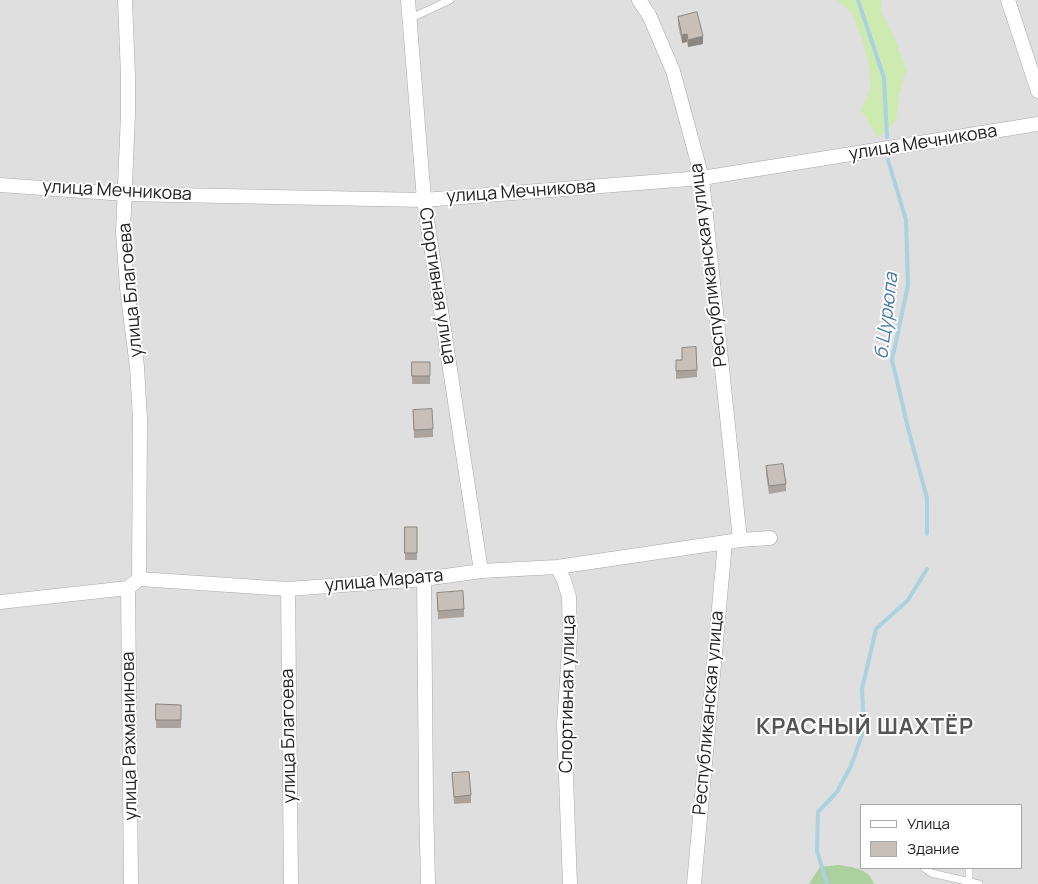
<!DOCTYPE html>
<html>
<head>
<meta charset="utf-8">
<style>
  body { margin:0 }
  #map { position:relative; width:1038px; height:884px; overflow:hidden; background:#f2efe9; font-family:Manrope,sans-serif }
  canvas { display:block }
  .legend { position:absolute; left:860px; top:804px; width:162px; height:65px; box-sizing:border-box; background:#fff; border:1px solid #a7a7a7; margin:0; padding:6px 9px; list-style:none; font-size:15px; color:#222 }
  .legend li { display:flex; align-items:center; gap:10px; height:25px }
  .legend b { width:25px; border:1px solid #a7a7a7 }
</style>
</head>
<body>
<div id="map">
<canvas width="1038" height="884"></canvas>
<ul class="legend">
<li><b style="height:6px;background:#fff"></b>Улица</li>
<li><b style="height:14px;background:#c7bfb8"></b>Здание</li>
</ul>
</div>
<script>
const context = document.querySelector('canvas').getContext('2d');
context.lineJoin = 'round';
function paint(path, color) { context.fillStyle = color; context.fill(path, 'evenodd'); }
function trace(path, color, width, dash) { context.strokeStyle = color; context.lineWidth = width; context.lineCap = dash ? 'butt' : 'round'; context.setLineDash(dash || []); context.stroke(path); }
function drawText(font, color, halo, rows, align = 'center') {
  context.font = font + ' Manrope,sans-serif'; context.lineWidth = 4; context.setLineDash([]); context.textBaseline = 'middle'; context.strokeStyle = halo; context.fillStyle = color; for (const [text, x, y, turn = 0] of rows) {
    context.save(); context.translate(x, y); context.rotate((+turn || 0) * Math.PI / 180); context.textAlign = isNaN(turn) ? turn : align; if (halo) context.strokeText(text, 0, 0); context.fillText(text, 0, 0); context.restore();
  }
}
const residential = new Path2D(`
  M 0,0 L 1038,0 L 1038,884 L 0,884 ZM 862,805 L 1022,805 L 1022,868 L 862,868 Z`);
const grass = new Path2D(`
  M 836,0 L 881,0 L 881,12 L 893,34 L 906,70 L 899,96 L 896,121 L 878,138 L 861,110 L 871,87 L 869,66 L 862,39 L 851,11 Z`);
const forest = new Path2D(`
  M 838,865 C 852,867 869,868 874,884 L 809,884 L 820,867 Z`);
const stream = new Path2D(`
  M 858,0 L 884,78 L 887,137
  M 888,160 L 906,220 L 908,285 L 892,360 L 909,432 L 927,498 L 927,534
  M 827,884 L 817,851 L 818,812 L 837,792 L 851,766 L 864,729 L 862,689 L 876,629 L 908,600 L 927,569`);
const service = new Path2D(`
  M 409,19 L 450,0
  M 924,868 L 931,873 L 979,884
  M 969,882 L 969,868`);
const minor = new Path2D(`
  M 125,0 L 128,76 L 128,114 L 123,232 L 127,288 L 137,367 L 140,419 L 139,579
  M 408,0 L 424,200 L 481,571
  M 639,0 L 649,15 L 673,71 L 702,178 L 740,540
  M 1008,0 L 1038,91
  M 0,185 L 125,194 L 424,200 L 702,178 L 1038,124
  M 557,567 L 564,580 L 569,597 L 570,637 L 564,724 L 570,884
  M 424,579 L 426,798 L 428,884
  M 128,588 L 131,884
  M 288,589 L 291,884
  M 0,602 L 128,588 L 139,579 L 288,589 L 424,579 L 481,571 L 557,567 L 740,540 L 770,538
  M 694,884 L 725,542`);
const wall = new Path2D(`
  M 678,17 L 703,44 L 688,47 L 687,42 L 682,43 L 678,25 Z
  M 682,348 L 697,370 L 697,377 L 676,379 L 676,360 L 682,360 Z
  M 412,362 L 430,362 L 430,384 L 412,384 Z
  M 413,410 L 433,429 L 433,437 L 414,438 Z
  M 766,466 L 786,484 L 786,491 L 769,494 L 766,474 Z
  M 405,527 L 417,527 L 417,560 L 405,560 Z
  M 437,593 L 464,609 L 464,617 L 438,619 Z
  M 156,704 L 181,705 L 181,728 L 156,728 Z
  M 452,773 L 471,795 L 471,803 L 454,804 Z`);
const shadedWall = new Path2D(`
  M 687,34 L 687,42 L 682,43 L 682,35 Z
  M 703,36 L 703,44 L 688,47 L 688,40 Z`);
const building = new Path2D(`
  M 697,12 L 703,36 L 688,40 L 687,34 L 682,35 L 678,17 Z
  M 696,347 L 697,370 L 676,371 L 676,360 L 682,360 L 682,348 Z
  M 412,362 L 430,362 L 430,376 L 412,376 Z
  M 432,409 L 433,429 L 414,430 L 413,410 Z
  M 783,464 L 786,484 L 769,486 L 766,466 Z
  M 405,527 L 417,527 L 417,553 L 405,553 Z
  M 463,591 L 464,609 L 438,611 L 437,593 Z
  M 156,704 L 181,705 L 181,720 L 156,720 Z
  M 469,772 L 471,795 L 454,797 L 452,773 Z`);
const streetNames = [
  ["улица Мечникова",923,143,-9],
  ["улица Мечникова",117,191,3],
  ["улица Мечникова",521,192,-4],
  ["Республиканская улица",709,265,-97],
  ["Спортивная улица",437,286,81],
  ["улица Благоева",131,290,-95],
  ["улица Марата",384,581,-5],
  ["Спортивная улица",568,694,-89],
  ["Республиканская улица",709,713,-85],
  ["улица Рахманинова",130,736,-91],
  ["улица Благоева",289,736,-91]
];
const waterNames = [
  ["б.Цурюпа",887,316,-83]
];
const districtNames = [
  ["КРАСНЫЙ ШАХТЁР",865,728]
];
paint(residential, '#e0dfdf');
paint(grass, '#cdebb0');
paint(forest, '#add19e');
trace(stream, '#aad3df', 4);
trace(service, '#a9a9a9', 8);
trace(minor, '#a9a9a9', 15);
trace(service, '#fff', 7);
trace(minor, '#fff', 14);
paint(wall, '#aba49e');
paint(shadedWall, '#8b8681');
paint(building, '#c7bfb8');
trace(building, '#8b8681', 1);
drawText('18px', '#222', '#fff', streetNames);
drawText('italic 19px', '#4a7aab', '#fff', waterNames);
context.letterSpacing = '1px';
drawText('bold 22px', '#555', '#fff', districtNames);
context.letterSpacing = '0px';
</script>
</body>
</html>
